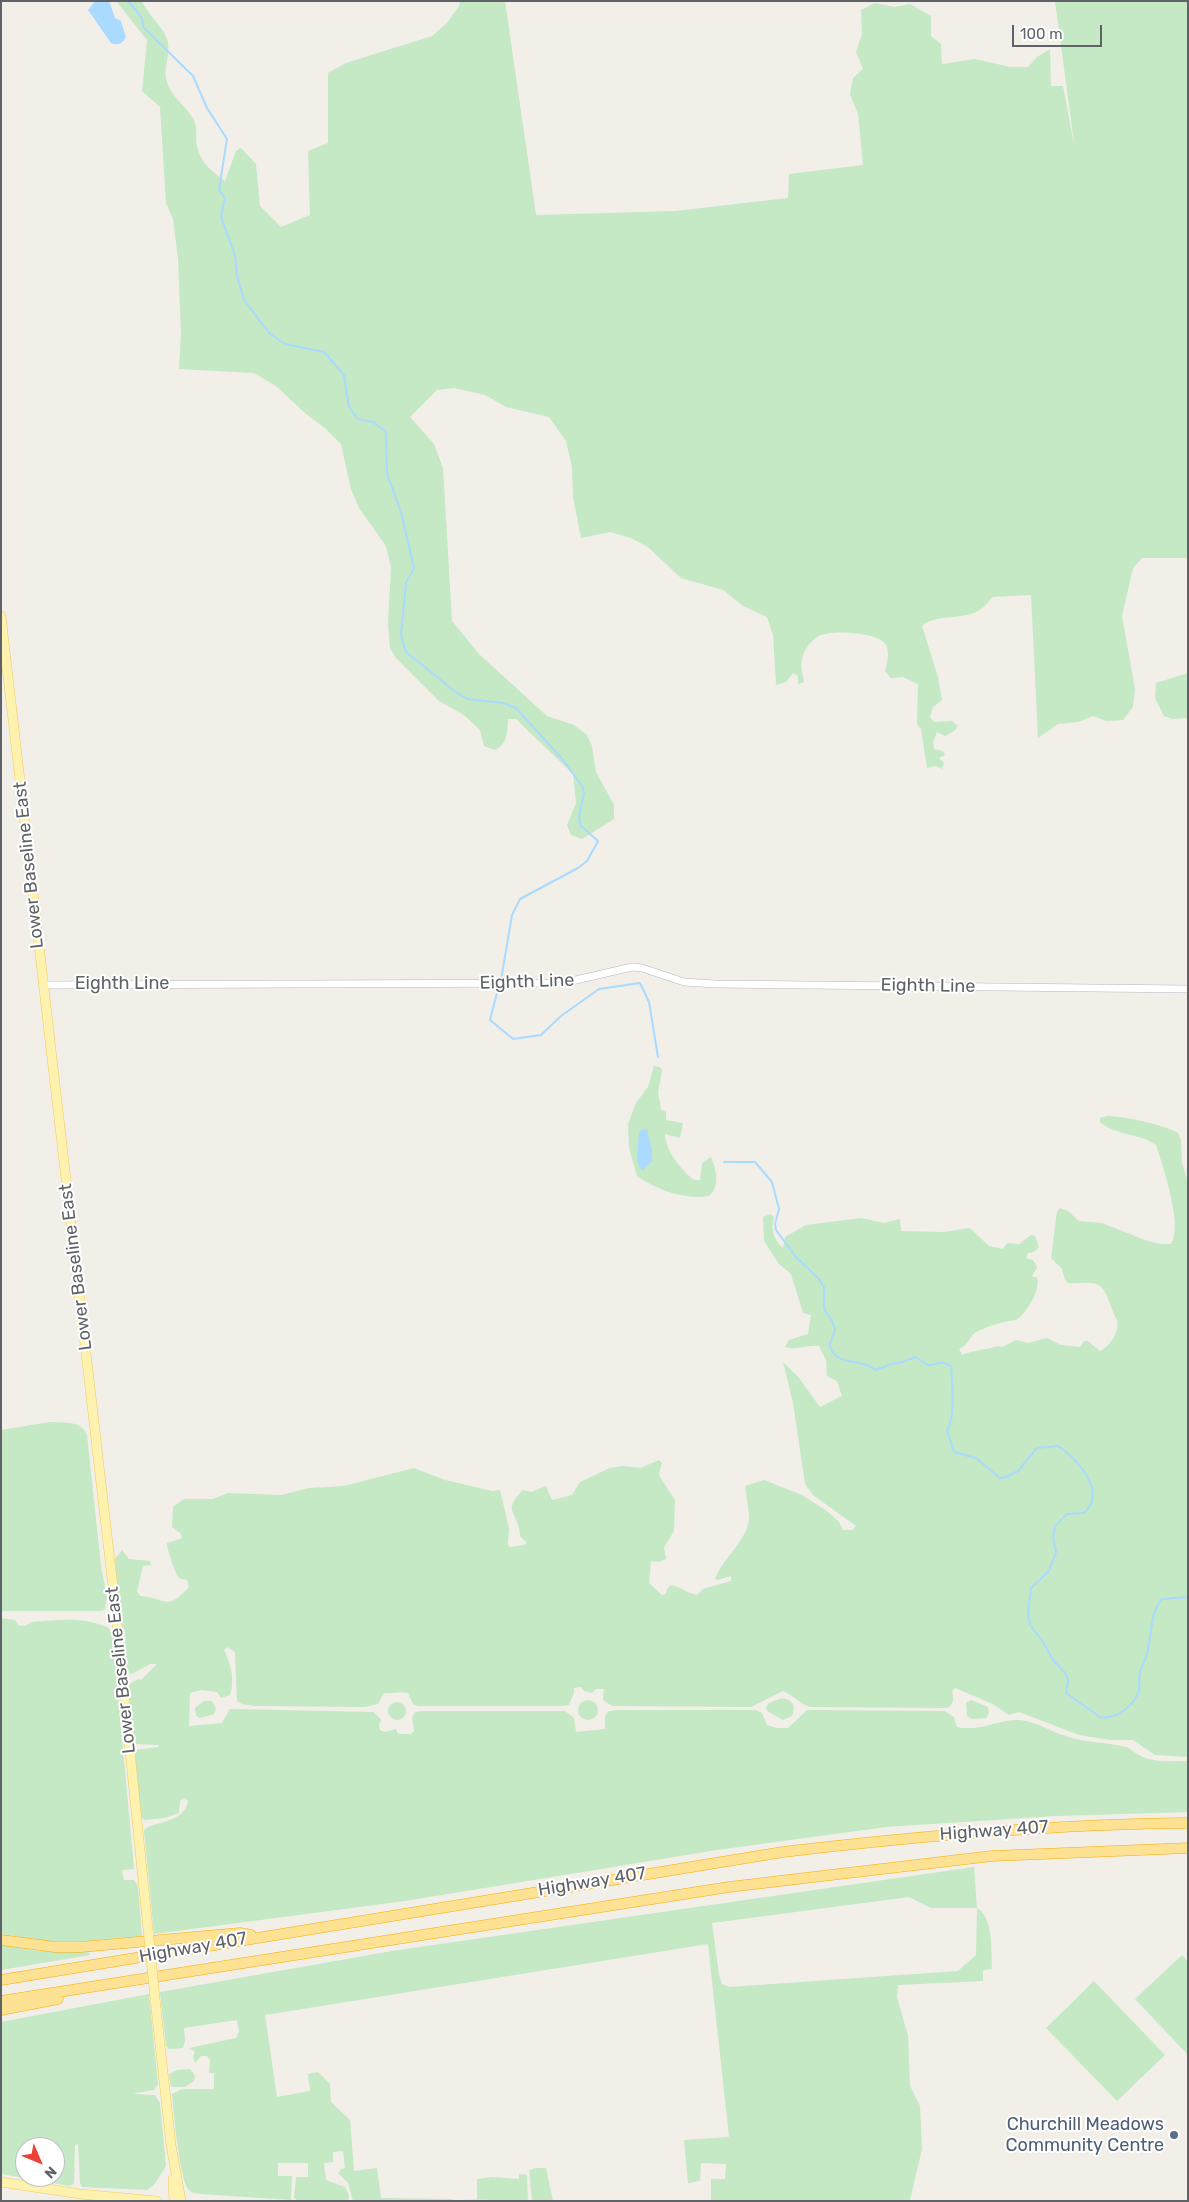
<!DOCTYPE html>
<html>
<head>
<meta charset="utf-8">
<style>
  body { margin:0 }
  #map { position:relative; width:1189px; height:2202px; overflow:hidden; background:#f1efe8; font-family:Rubik,sans-serif }
  canvas { display:block }
  .frame { position:absolute; inset:0; border:2px solid #5f6368; pointer-events:none }
  .north { position:absolute; left:15px; top:2137px; width:50px; height:50px; box-sizing:border-box; background:#fff; border:1px solid #bfc1c3; border-radius:50%; rotate:135deg; font-size:14px; font-weight:700; line-height:20px; text-align:center; color:#5f6368 }
  .north::after { content:''; display:block; margin:auto; width:18px; height:22px; background:#ea4335; clip-path:polygon(50% 0,100% 100%,50% 72%,0 100%) }
  .scale { position:absolute; left:1012px; top:25px; width:90px; height:22px; box-sizing:border-box; border:2px solid #5f6368; border-top:0; padding-left:6px; font-size:15px; line-height:18px; white-space:nowrap; color:#5f6368; -webkit-text-stroke:4px #fff; paint-order:stroke }
</style>
</head>
<body>
<div id="map">
<canvas width="1189" height="2202"></canvas>
<div class="frame"></div>
<div class="north">N</div>
<div class="scale">100 m</div>
</div>
<script>
const context = document.querySelector('canvas').getContext('2d');
context.lineJoin = 'round';
function paint(path, color) { context.fillStyle = color; context.fill(path, 'evenodd'); }
function trace(path, color, width, dash) { context.strokeStyle = color; context.lineWidth = width; context.lineCap = dash ? 'butt' : 'round'; context.setLineDash(dash || []); context.stroke(path); }
function drawText(font, color, halo, rows, align = 'center') {
  context.font = font + ' Rubik,sans-serif'; context.lineWidth = 4; context.setLineDash([]); context.textBaseline = 'middle'; context.strokeStyle = halo; context.fillStyle = color; for (const [text, x, y, turn = 0] of rows) {
    context.save(); context.translate(x, y); context.rotate((+turn || 0) * Math.PI / 180); context.textAlign = isNaN(turn) ? turn : align; if (halo) context.strokeText(text, 0, 0); context.fillText(text, 0, 0); context.restore();
  }
}
const green = new Path2D(`
  M 116,1 L 142,1 C 148,16 165,27 168,43 C 170,55 164,67 166,78 C 169,96 186,105 194,120 C 198,129 195,137 197,146 C 200,162 212,172 225,181 L 236,151 L 241,148 L 256,164 L 260,206 L 281,227 L 310,215 L 308,151 L 328,143 L 328,73 L 346,63 L 432,36 L 447,23 L 459,6 L 460,1 L 505,1 L 536,215 L 675,211 L 788,198 L 789,174 L 863,165 L 858,114 L 850,94 L 853,78 L 863,69 L 856,52 L 862,34 L 861,10 L 875,3 L 894,7 L 910,4 L 931,16 L 931,36 L 941,44 L 942,64 L 975,59 L 1010,67 L 1028,67 L 1037,57 L 1050,49 L 1051,86 L 1063,86 L 1075,150 L 1055,1 L 1188,1 L 1188,558 L 1142,558 L 1133,568 L 1122,616 L 1135,689 L 1133,707 L 1123,720 L 1106,721 L 1093,716 L 1078,722 L 1058,724 L 1038,738 L 1031,595 L 993,597 C 989,601 985,606 981,609 C 964,621 937,613 922,626 L 938,677 L 942,700 L 933,707 L 930,717 L 934,722 L 952,721 L 958,726 L 954,731 L 945,736 L 937,732 L 933,742 L 934,749 L 943,751 L 945,755 L 939,758 L 944,763 L 942,769 L 936,766 L 927,768 L 921,729 L 917,724 L 918,684 L 903,677 L 891,678 L 885,671 C 887,662 890,654 886,645 C 880,632 829,629 817,637 C 811,641 803,651 802,659 C 800,666 803,675 804,682 L 798,684 L 798,676 L 793,673 L 786,682 L 776,685 L 773,635 L 767,617 L 743,606 L 723,590 L 681,578 L 648,547 L 631,538 L 610,532 L 581,538 L 573,497 L 572,467 L 566,441 L 549,417 L 506,407 L 485,395 L 454,388 L 437,390 L 410,417 L 434,444 L 443,468 L 452,621 L 479,654 L 547,716 L 574,725 L 587,735 L 592,746 L 596,772 L 614,805 L 614,819 L 582,839 L 571,835 L 567,825 L 576,803 L 573,774 L 516,719 L 508,719 C 507,732 508,744 495,750 L 484,746 L 480,730 L 464,715 L 439,701 L 396,658 L 390,648 L 388,623 L 391,567 L 386,546 L 359,508 L 351,489 L 341,444 L 326,429 L 306,414 L 276,386 L 254,373 L 179,369 L 181,333 L 178,259 L 173,219 L 166,203 L 160,107 L 142,91 L 147,40 Z
  M 1188,673 L 1188,718 L 1172,719 L 1164,716 L 1155,698 L 1156,683 Z
  M 654,1066 L 660,1067 L 662,1070 L 658,1093 L 661,1109 L 666,1112 L 666,1120 L 683,1123 L 680,1138 L 665,1134 C 665,1150 681,1170 694,1180 L 700,1180 L 702,1163 L 711,1157 C 716,1170 721,1185 709,1196 C 685,1200 657,1190 637,1176 L 629,1148 L 628,1124 L 636,1103 L 648,1087 Z
  M 1107,1116 C 1123,1116 1165,1125 1178,1133 L 1181,1140 L 1182,1163 L 1188,1182 L 1188,1757 L 1155,1755 L 1133,1740 L 1110,1740 L 1079,1735 L 1019,1712 L 1009,1715 L 993,1704 L 955,1688 L 952,1691 C 954,1698 954,1703 948,1708 L 810,1707 C 799,1703 793,1695 783,1691 L 751,1707 L 612,1706 L 603,1700 L 604,1689 L 596,1689 L 592,1693 L 584,1691 L 581,1687 L 574,1688 L 574,1693 L 569,1705 L 560,1706 L 418,1706 L 413,1704 L 408,1693 C 401,1691 392,1694 384,1693 L 378,1704 L 365,1707 L 254,1706 L 242,1704 L 237,1701 L 235,1652 L 227,1647 L 224,1650 C 231,1664 235,1680 230,1695 L 221,1698 L 217,1692 L 201,1690 L 190,1693 L 189,1726 L 222,1723 L 230,1709 L 236,1709 L 373,1712 L 381,1719 L 379,1725 L 380,1730 L 385,1732 L 396,1729 L 398,1734 L 411,1734 L 414,1731 L 412,1718 L 415,1712 L 422,1711 L 565,1711 L 574,1718 L 576,1732 L 605,1729 L 605,1716 L 609,1711 L 616,1710 L 756,1710 L 762,1713 L 767,1725 L 777,1728 L 788,1728 L 807,1710 L 945,1711 L 954,1717 L 957,1727 C 981,1733 1004,1716 1026,1721 C 1040,1724 1054,1733 1069,1737 C 1088,1743 1107,1742 1126,1747 C 1131,1748 1134,1753 1139,1755 C 1153,1763 1172,1761 1188,1761 L 1188,1812 L 1056,1816 L 886,1827 L 717,1850 L 405,1901 L 154,1934 L 144,1830 L 148,1827 C 163,1821 185,1820 188,1801 L 185,1798 L 180,1801 L 179,1813 L 165,1818 L 144,1820 L 141,1817 L 134,1750 L 159,1747 L 158,1745 L 133,1744 L 128,1690 L 130,1684 L 138,1679 L 141,1680 L 157,1664 L 150,1664 L 132,1674 L 128,1673 C 124,1660 126,1649 125,1635 C 124,1624 117,1613 116,1602 C 114,1589 117,1574 115,1559 L 122,1550 L 129,1559 L 150,1561 L 151,1565 L 143,1566 L 137,1591 L 140,1596 C 167,1598 166,1612 189,1587 L 187,1580 C 186,1579 180,1579 179,1578 C 176,1576 166,1546 167,1543 L 182,1538 L 181,1534 L 172,1527 L 173,1507 L 184,1499 L 213,1499 L 228,1493 L 281,1495 L 309,1488 L 344,1486 L 414,1468 L 445,1480 L 492,1491 L 500,1490 L 509,1528 L 508,1544 L 510,1547 L 524,1545 L 527,1543 L 520,1536 C 520,1514 500,1511 523,1490 L 531,1492 L 546,1486 L 552,1500 L 572,1495 L 580,1482 L 610,1468 L 622,1466 L 641,1468 L 659,1460 L 662,1463 L 659,1473 L 660,1477 L 675,1500 L 674,1531 L 664,1547 L 666,1559 L 658,1562 L 651,1561 L 649,1583 L 662,1595 L 666,1594 L 667,1589 L 671,1585 C 681,1587 687,1593 697,1595 L 703,1589 L 731,1581 L 731,1576 L 718,1580 L 715,1579 C 723,1558 749,1538 749,1518 C 749,1507 746,1496 745,1486 L 764,1480 L 802,1495 L 827,1511 L 839,1522 L 843,1530 L 852,1530 L 856,1526 L 813,1495 L 805,1484 L 793,1403 L 783,1362 L 799,1378 L 820,1407 L 842,1396 L 837,1381 L 827,1376 L 826,1360 L 819,1346 C 807,1344 797,1351 785,1347 L 789,1340 L 808,1334 L 811,1315 L 803,1313 L 791,1274 L 779,1264 L 764,1241 L 763,1217 L 770,1214 L 774,1217 C 771,1231 773,1238 783,1248 L 785,1237 L 806,1225 L 861,1218 L 884,1223 L 900,1219 L 901,1231 L 944,1232 L 970,1228 L 989,1246 L 1003,1249 L 1007,1243 L 1019,1244 L 1031,1235 L 1035,1236 L 1039,1247 L 1034,1252 L 1028,1253 L 1026,1258 L 1033,1260 L 1037,1267 L 1032,1277 L 1037,1277 C 1041,1290 1027,1313 1016,1320 C 1004,1321 988,1326 976,1332 C 969,1337 968,1346 959,1349 L 962,1355 C 974,1350 986,1350 998,1346 L 1002,1347 L 1016,1340 L 1028,1343 L 1047,1338 L 1061,1345 L 1080,1347 L 1084,1341 L 1088,1341 L 1100,1351 C 1110,1346 1120,1332 1117,1320 C 1109,1307 1108,1284 1092,1283 C 1084,1282 1076,1284 1068,1283 L 1065,1280 L 1062,1269 L 1051,1258 L 1057,1211 L 1060,1208 L 1068,1211 L 1079,1221 L 1102,1223 L 1145,1240 L 1160,1244 L 1171,1244 C 1183,1226 1163,1166 1156,1145 C 1140,1133 1116,1136 1100,1122 L 1100,1118 Z
  M 50,1422 C 64,1423 81,1420 87,1435 L 101,1566 L 107,1597 L 105,1609 L 102,1611 L 1,1611 L 1,1430 Z
  M 1,1618 L 15,1620 L 18,1625 L 25,1626 L 32,1622 C 60,1620 82,1616 109,1628 L 113,1639 L 134,1869 L 122,1870 L 124,1880 L 134,1880 L 138,1886 L 142,1936 L 87,1941 L 48,1941 L 1,1934 Z
  M 782,1698 C 793,1700 796,1705 792,1716 L 783,1720 L 767,1711 L 766,1707 L 769,1703 Z
  M578 1710a10 10 0 1 1 20 0a10 10 0 1 1-20 0Z
  M 971,1700 L 988,1707 L 989,1713 L 986,1718 L 972,1719 L 967,1716 L 966,1703 Z
  M 204,1701 L 212,1701 L 216,1708 L 214,1714 L 200,1718 L 196,1716 L 195,1708 Z
  M388 1711a9 9 0 1 1 18 0a9 9 0 1 1-18 0Z
  M 974,1867 L 977,1908 C 994,1918 991,1951 992,1969 L 983,1970 L 983,1981 L 898,1985 L 897,1997 L 908,2036 L 910,2086 L 920,2106 L 922,2149 L 910,2200 L 711,2201 L 711,2179 L 725,2179 L 726,2164 L 701,2163 L 700,2181 L 688,2183 L 684,2140 L 729,2137 L 708,1944 L 265,2015 L 277,2097 L 310,2091 L 308,2074 L 318,2072 L 330,2084 L 331,2102 L 350,2120 L 354,2171 L 377,2168 L 381,2198 L 452,2199 L 451,2201 L 353,2201 L 348,2183 L 338,2173 L 341,2169 L 345,2168 L 343,2151 L 333,2152 L 333,2162 L 324,2163 L 326,2180 L 345,2187 L 349,2195 L 348,2201 L 297,2200 L 294,2198 L 296,2177 L 308,2177 L 308,2163 L 278,2163 L 278,2176 L 292,2176 L 291,2200 L 200,2194 C 196,2193 191,2193 189,2190 C 180,2182 173,2109 172,2094 L 182,2089 L 214,2089 L 214,2073 L 209,2073 L 210,2060 L 207,2056 L 201,2056 L 195,2063 L 193,2057 L 195,2052 L 189,2048 L 236,2038 L 239,2032 L 237,2020 L 184,2028 L 185,2041 L 183,2048 L 169,2049 L 166,2046 L 160,1992 L 392,1951 ZM 909,1897 L 931,1908 L 977,1908 L 976,1955 L 958,1971 L 729,1987 L 722,1984 L 719,1975 L 712,1923 Z
  M 1,1945 L 39,1951 L 88,1952 L 90,1955 L 1,1970 Z
  M 1182,1955 L 1188,1961 L 1188,2055 L 1135,1999 Z
  M 1094,1981 L 1165,2055 L 1117,2101 L 1046,2028 Z
  M 149,1994 L 158,2084 L 154,2090 L 135,2093 L 135,2094 L 155,2095 L 160,2103 L 166,2166 L 154,2185 L 147,2190 L 82,2187 L 80,2183 L 78,2144 L 75,2145 L 74,2183 L 70,2186 L 1,2174 L 1,2022 ZM 25,2147 L 55,2147 L 55,2177 L 25,2177 Z
  M 190,2069 L 195,2076 L 194,2081 L 185,2087 L 171,2087 L 169,2074 L 177,2070 Z
  M 537,2168 L 546,2168 L 553,2201 L 532,2200 L 529,2170 Z
  M 519,2174 L 527,2175 L 528,2201 L 458,2199 L 477,2199 L 477,2179 L 492,2177 L 519,2179 Z`);
const water = new Path2D(`
  M 95,1 L 109,1 L 115,18 L 121,21 L 126,37 C 123,43 118,46 111,43 L 88,10 Z
  M 647,1129 L 652,1152 L 652,1161 L 643,1170 L 640,1168 L 637,1160 L 639,1131 Z`);
const stream = new Path2D(`
  M 128,1 L 142,18 L 143,27 L 193,76 L 207,108 L 227,139 L 219,190 L 225,198 L 221,216 L 235,256 L 237,276 L 244,300 L 269,333 L 285,344 L 324,352 L 344,375 L 349,407 L 358,419 L 373,422 L 386,432 L 387,474 L 401,512 L 414,568 L 406,583 L 401,635 L 406,652 L 457,693 L 468,699 L 503,703 L 516,708 L 563,760 L 582,786 L 584,793 L 579,816 L 580,825 L 598,841 L 587,861 L 578,868 L 520,899 L 512,915 L 501,980
  M 499,985 L 490,1020 L 513,1039 L 541,1035 L 561,1016 L 599,989 L 640,983 L 649,1002 L 658,1057
  M 724,1162 L 755,1162 L 772,1182 L 779,1209 L 775,1224 L 776,1230 L 796,1257 L 819,1279 L 824,1287 L 824,1309 L 833,1323 L 835,1330 L 830,1344 C 832,1367 864,1358 875,1370 L 892,1364 L 903,1362 L 915,1357 L 928,1365 C 936,1365 944,1359 951,1367 C 952,1383 956,1417 947,1430 L 954,1452 L 976,1458 L 1000,1478 L 1006,1477 L 1018,1471 L 1037,1448 L 1058,1446 C 1077,1459 1108,1491 1084,1513 L 1067,1514 L 1055,1526 L 1053,1538 L 1056,1552 L 1049,1571 L 1031,1588 L 1028,1613 L 1030,1625 L 1043,1642 L 1053,1660 L 1066,1674 L 1068,1681 L 1066,1693 L 1100,1717 C 1115,1720 1134,1706 1139,1691 C 1140,1685 1138,1678 1140,1672 C 1142,1664 1147,1658 1148,1650 C 1151,1635 1151,1610 1162,1599 L 1188,1597`);
const minor = new Path2D(`
  M 43,985 L 563,983 L 632,967 L 642,968 L 684,982 L 715,984 L 1188,989`);
const major = new Path2D(`
  M 1,616 L 116,1613 L 147,1919
  M 156,2008 L 171,2145 L 181,2201
  M 173,2179 L 174,2201
  M 1,2182 L 80,2194 L 157,2201`);
const highway = new Path2D(`
  M 1,1940 L 55,1947 L 81,1947 L 240,1933 L 251,1935
  M 1,1980 L 783,1852 C 918,1836 1052,1824 1188,1823
  M 1,2001 L 729,1887 L 992,1856 L 1188,1848
  M 1,2010 L 58,1999`);
const majorBridge = new Path2D(`
  M 147,1919 L 156,2008`);
const markers = [
  [1174,2135,5,"#5c6f8a"]
];
const streetNames = [
  ["Lower Baseline East",29,865,-96],
  ["Eighth Line",527,982,-2],
  ["Eighth Line",122,984],
  ["Eighth Line",928,986,1],
  ["Lower Baseline East",76,1267,-97],
  ["Lower Baseline East",121,1670,-96],
  ["Highway 407",994,1831,-4],
  ["Highway 407",592,1882,-9],
  ["Highway 407",193,1948,-10]
];
const serviceNames = [
  ["Churchill Meadows",1164,2125],
  ["Community Centre",1164,2146]
];
paint(green, '#c5e8c5');
paint(water, '#aadaff');
trace(stream, '#aadaff', 2);
trace(minor, '#b5b8bc', 8);
trace(major, '#f2c960', 10);
trace(highway, '#f9ab00', 11);
trace(minor, '#fff', 7);
trace(major, '#fff2af', 9);
trace(highway, '#fde293', 10);
trace(majorBridge, '#f2c960', 10, []);
trace(majorBridge, '#fff2af', 9);
for (const [x, y, r, color] of markers) { const dot = new Path2D(); dot.arc(x, y, r, 0, 2 * Math.PI); context.fillStyle = color; context.fill(dot); trace(dot, '#fff', 2); }
drawText('18px', '#5f6368', '#fff', streetNames);
drawText('18px', '#4e5e75', '#fff', serviceNames, 'right');
</script>
</body>
</html>
